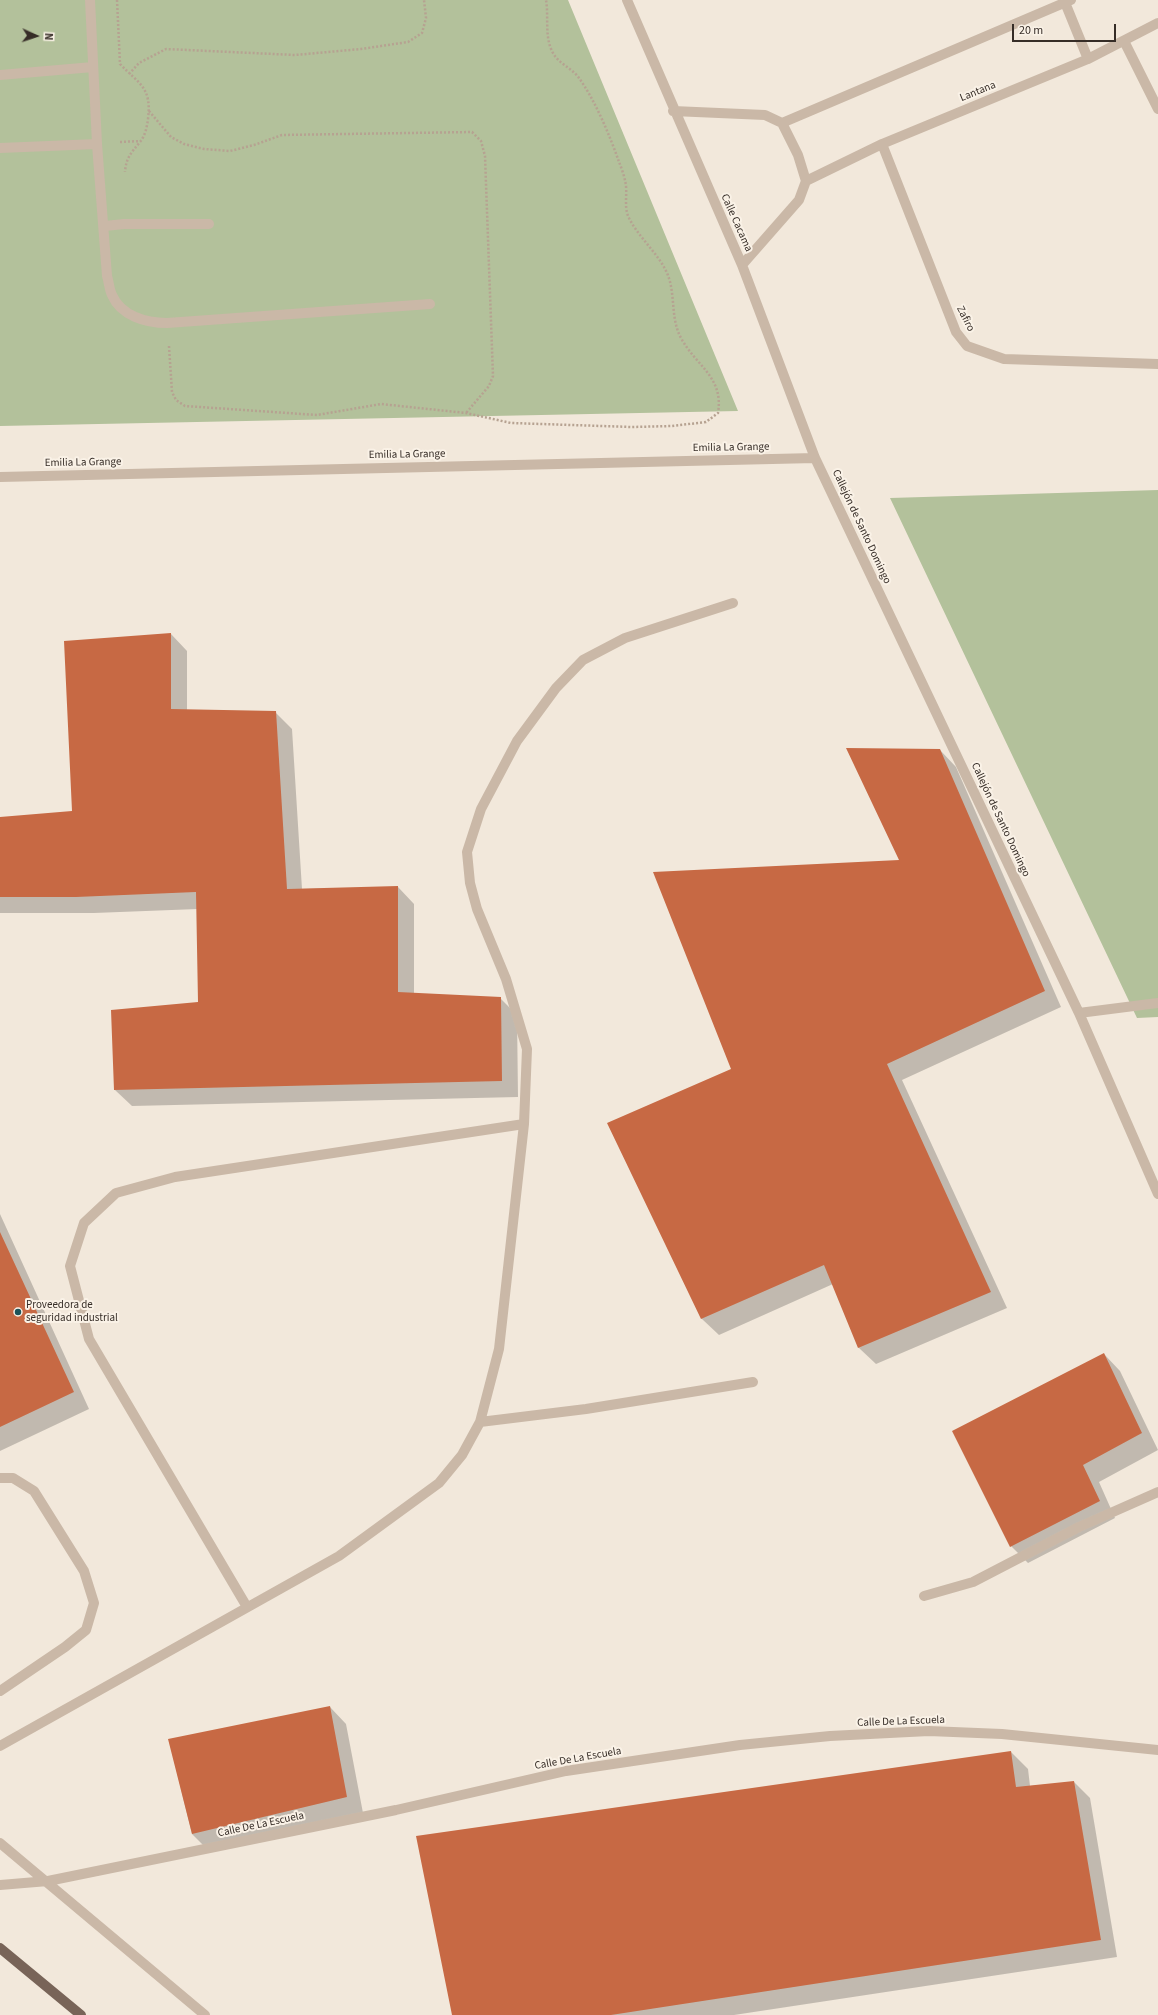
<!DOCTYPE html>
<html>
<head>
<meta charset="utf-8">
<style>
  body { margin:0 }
  #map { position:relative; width:1158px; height:2015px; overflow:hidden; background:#f2e8db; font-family:"Source Sans 3",sans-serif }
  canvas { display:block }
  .north { position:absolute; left:16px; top:16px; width:40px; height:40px; -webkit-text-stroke:3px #faf2e7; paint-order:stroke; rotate:93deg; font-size:11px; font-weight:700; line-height:16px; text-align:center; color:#362d27 }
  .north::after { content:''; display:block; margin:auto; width:14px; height:18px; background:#362d27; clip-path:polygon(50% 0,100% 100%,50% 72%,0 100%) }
  .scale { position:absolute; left:1012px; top:24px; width:104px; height:18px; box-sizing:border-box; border:2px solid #362d27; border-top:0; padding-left:5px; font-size:12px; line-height:14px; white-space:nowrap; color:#362d27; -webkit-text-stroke:3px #faf2e7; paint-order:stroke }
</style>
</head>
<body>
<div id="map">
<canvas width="1158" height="2015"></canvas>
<div class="north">N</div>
<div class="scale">20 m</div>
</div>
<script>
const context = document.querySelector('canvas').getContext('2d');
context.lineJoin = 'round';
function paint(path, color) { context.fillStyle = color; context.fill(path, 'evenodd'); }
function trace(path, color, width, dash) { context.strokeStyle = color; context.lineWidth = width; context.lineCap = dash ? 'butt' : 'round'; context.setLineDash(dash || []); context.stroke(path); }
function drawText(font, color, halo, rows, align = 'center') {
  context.font = font + ' "Source Sans 3",sans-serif'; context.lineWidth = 4; context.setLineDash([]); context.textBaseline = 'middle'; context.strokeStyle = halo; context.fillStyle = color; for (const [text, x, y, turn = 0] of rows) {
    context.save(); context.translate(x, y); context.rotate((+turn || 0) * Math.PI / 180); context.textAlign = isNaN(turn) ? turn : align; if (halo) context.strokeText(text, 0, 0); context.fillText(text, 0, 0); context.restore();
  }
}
const green = new Path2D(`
  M 0,0 L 568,0 L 738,411 L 0,426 Z
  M 1158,490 L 1158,1017 L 1137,1018 L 890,498 Z`);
const shadow = new Path2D(`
  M 171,634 L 187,651 L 187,710 L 275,712 L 292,729 L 302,889 L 398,887 L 414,904 L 414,994 L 500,998 L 517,1015 L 518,1097 L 132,1106 L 115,1090 L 199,1003 L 198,909 L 94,913 L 0,913 L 0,818 L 73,812 Z
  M 940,750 L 956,767 L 1061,1007 L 902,1080 L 1007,1308 L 876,1364 L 859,1348 L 833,1284 L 719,1335 L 702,1319 L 608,1124 L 733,1069 L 901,861 Z
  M 0,1214 L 89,1409 L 0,1451 Z
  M 1104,1354 L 1120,1371 L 1158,1450 L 1099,1482 L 1115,1518 L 1028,1563 L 1011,1546 Z
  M 330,1707 L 346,1724 L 363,1813 L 209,1851 L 192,1834 L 169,1740 Z
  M 1011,1752 L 1028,1769 L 1030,1786 L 1074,1782 L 1090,1798 L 1117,1957 L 734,2015 L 453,2015 Z`);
const building = new Path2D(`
  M 171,633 L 171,709 L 276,711 L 287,889 L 398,886 L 398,992 L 501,997 L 502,1081 L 114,1090 L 111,1010 L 198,1002 L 196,892 L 76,897 L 0,897 L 0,817 L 72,811 L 64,641 Z
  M 846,748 L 940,749 L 1045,991 L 887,1064 L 991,1292 L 858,1348 L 824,1265 L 701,1319 L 607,1123 L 731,1069 L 653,872 L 899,860 Z
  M 0,1232 L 74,1392 L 0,1427 Z
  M 1104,1353 L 1142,1433 L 1083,1465 L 1100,1501 L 1010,1547 L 952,1431 Z
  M 330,1706 L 347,1797 L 192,1834 L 168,1739 Z
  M 1011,1751 L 1016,1787 L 1074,1781 L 1101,1940 L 611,2015 L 452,2015 L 416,1836 Z`);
const path = new Path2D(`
  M 117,0 L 120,64 C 139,84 152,87 148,119 C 147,127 145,136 140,142 C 131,153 126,158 125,172
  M 129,74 L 139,63 L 166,49 L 295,55 L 361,49 L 408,42 L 422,33 L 426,18 L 424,0
  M 149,111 L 171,137 L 184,144 L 204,149 L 230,151 L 254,145 L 282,135 L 472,132 L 481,141 L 485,156 L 493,376 L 489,386 L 466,413
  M 120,142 L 141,141
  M 169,346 L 172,392 L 176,400 L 185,406 L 317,415 L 381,404 L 466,413 L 511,423 L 632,427 L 672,426 L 706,422 L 718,413 C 724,377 696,366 681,338 C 670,318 676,293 667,273 C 658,253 639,238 629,218 C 624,208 627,197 626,186 C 625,178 622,169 619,162 C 610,136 595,100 579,78 C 572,68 559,64 553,53 C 544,37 549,17 546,0`);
const minor = new Path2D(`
  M 90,0 L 97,144 L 107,276 C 109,282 109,289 112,295 C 121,316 146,323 167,323 L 430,304
  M 627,0 L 742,265 L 815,458 L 1079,1013 L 1158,1194
  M 1064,0 L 1088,59
  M 1124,41 L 1158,109
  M 0,75 L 93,67
  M 673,111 L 765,115 L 782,123 L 798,155 L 806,181 L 799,200 L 742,265
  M 782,123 L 1071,0
  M 882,144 L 956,332 L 967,346 L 1004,359 L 1158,364
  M 0,148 L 97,144
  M 806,181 L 882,144 L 1088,59 L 1158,23
  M 105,226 L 124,224 L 209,224
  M 0,477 L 815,458
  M 1079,1013 L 1158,1003
  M 480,1422 L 586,1409 L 753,1382
  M 0,1478 L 13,1478 L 34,1491 L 84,1571 L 94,1603 L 86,1630 L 65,1647 L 0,1691
  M 924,1596 L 973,1582 L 1079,1527 L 1158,1492
  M 247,1607 L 89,1339 L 70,1266 L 84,1223 L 116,1193 L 175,1177 L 524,1124
  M 0,1746 L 339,1556 L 439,1483 L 462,1455 L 480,1422 L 499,1349 L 524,1124 L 527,1049 L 506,979 L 477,909 L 470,883 L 467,852 L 481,809 L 517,741 L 556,688 L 583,660 L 625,638 L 733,603
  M 0,1843 L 205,2015
  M 0,1885 L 48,1881 L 396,1810 L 566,1771 L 740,1745 L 830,1736 L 929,1731 L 1002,1734 L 1158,1750`);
const major = new Path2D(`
  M 0,1948 L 81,2015`);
const markers = [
  [18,1312,4,"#1d5258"]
];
const streetNames = [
  ["Lantana",978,92,-22],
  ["Calle Cacama",736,223,66],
  ["Zafiro",965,319,63],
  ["Emilia La Grange",731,448,-1],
  ["Emilia La Grange",407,455,-1],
  ["Emilia La Grange",83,463,-1],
  ["Callejón de Santo Domingo",861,527,65],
  ["Callejón de Santo Domingo",1000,820,65],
  ["Calle De La Escuela",901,1722,-2],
  ["Calle De La Escuela",578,1759,-10],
  ["Calle De La Escuela",261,1825,-12]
];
const poiNames = [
  ["Proveedora de",26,1306],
  ["seguridad industrial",26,1319]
];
paint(green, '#b3c19b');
paint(shadow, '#0003');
paint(building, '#c76944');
trace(path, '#b6a291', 2.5, [2, 2]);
trace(minor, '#cab8a7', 10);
trace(major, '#786458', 10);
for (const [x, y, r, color] of markers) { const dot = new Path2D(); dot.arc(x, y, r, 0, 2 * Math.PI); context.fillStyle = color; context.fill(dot); trace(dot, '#faf2e7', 1.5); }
drawText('11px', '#362d27', '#faf2e7', streetNames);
drawText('11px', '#362d27', '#faf2e7', poiNames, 'left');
</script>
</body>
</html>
